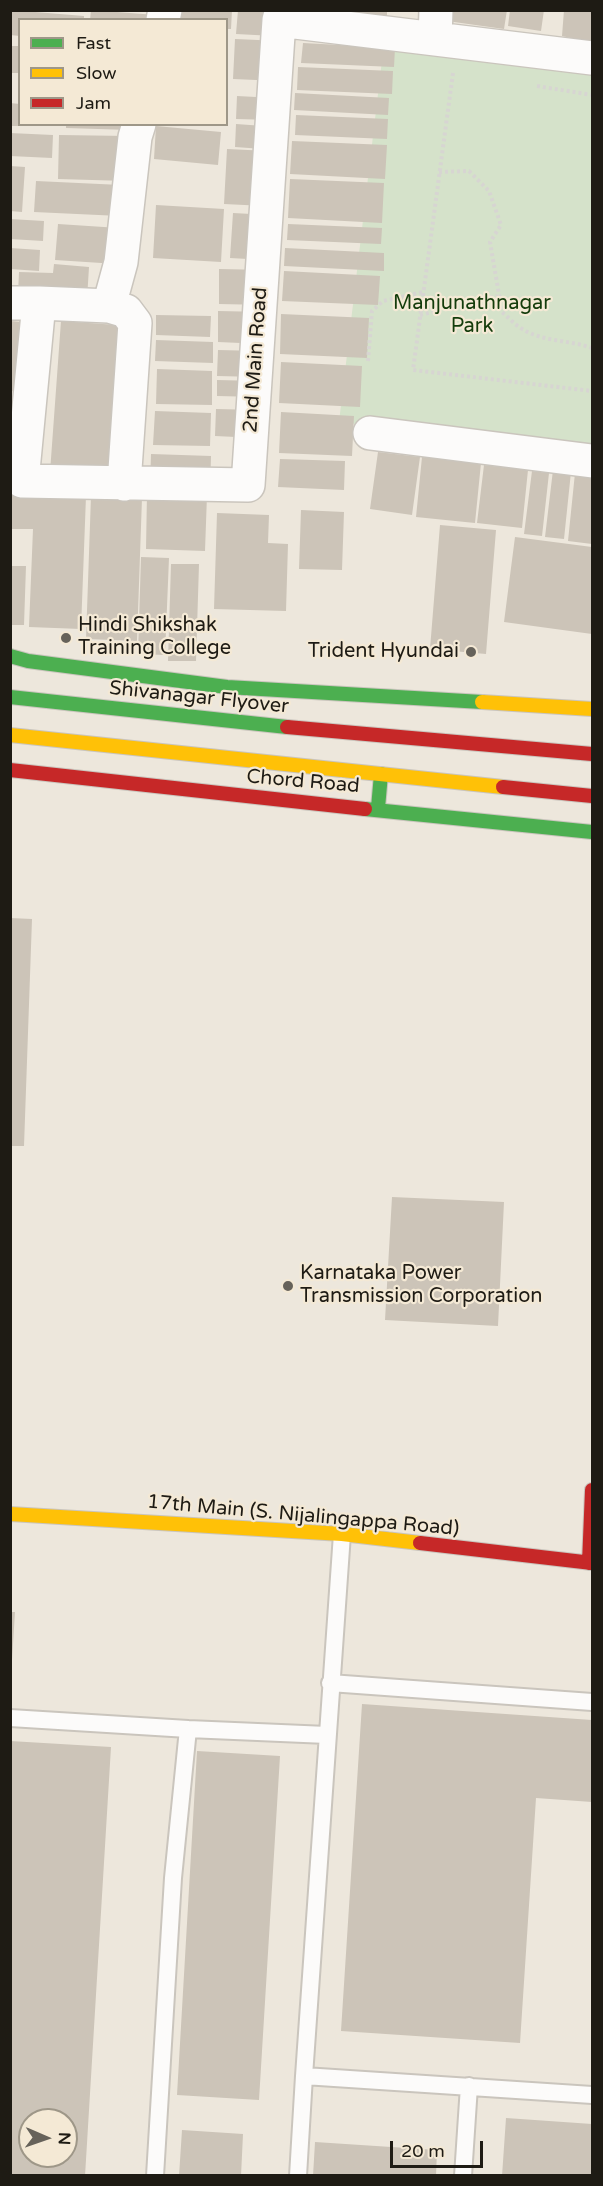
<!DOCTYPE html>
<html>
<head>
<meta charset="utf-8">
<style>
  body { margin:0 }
  #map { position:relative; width:603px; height:2186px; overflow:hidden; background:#ede7dc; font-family:"Varela Round",sans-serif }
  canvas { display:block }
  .frame { position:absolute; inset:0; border:12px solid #1e1b14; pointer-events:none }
  .legend { position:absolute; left:18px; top:18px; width:210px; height:108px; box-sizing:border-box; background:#f4e9d5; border:2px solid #9e9788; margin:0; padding:8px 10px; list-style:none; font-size:18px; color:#1e1b14 }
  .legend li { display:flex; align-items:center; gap:12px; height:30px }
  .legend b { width:30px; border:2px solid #9e9788 }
  .north { position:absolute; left:18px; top:2108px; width:60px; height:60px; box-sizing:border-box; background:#f4e9d5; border:2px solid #9e9788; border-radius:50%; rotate:92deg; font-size:16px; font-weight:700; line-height:24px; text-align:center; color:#1e1b14 }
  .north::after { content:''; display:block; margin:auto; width:21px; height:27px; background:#66625a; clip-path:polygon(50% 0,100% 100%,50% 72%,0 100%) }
  .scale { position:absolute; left:390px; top:2141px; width:93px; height:27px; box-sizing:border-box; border:3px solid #1e1b14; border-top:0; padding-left:8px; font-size:18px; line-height:21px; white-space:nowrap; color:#1e1b14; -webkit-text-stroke:4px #f4e9d5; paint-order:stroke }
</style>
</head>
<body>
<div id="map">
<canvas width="603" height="2186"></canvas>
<div class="frame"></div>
<ul class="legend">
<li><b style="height:8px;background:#4caf50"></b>Fast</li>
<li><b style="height:8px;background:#ffc107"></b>Slow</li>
<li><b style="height:8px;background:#c62828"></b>Jam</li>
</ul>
<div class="north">N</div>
<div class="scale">20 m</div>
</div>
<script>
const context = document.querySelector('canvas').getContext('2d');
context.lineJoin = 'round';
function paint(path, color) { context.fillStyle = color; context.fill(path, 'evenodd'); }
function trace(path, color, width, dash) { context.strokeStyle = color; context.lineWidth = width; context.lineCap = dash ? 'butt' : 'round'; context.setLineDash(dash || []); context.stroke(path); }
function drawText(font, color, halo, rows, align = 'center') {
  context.font = font + ' "Varela Round",sans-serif'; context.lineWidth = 4.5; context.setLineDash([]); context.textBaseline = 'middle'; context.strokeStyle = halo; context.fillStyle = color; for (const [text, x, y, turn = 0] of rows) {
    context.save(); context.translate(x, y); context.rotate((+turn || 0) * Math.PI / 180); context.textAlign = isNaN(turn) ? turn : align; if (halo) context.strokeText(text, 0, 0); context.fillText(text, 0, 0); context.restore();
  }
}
const green = new Path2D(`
  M 385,35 L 592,70 L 592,452 L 339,422 Z`);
const building = new Path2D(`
  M 11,10 L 84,16 L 84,20 L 20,20 L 20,36 L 10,35 Z
  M 91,10 L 156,15 L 156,20 L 90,20 Z
  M 175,10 L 232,10 L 231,29 L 226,29 L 226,20 L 174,20 Z
  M 238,10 L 294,10 L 293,37 L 236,34 Z
  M 316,10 L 387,10 L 387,19 Z
  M 448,10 L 507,10 L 504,29 L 447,21 Z
  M 510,10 L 544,10 L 541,31 L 508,26 Z
  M 564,10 L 592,10 L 592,43 L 562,36 Z
  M 235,39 L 281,41 L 279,81 L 233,79 Z
  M 303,43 L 395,48 L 394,67 L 301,63 Z
  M 10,46 L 20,46 L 20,73 L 10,73 Z
  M 298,67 L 393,71 L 392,94 L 297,90 Z
  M 295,93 L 389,98 L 388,115 L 294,110 Z
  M 237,96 L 275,98 L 274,120 L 236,119 Z
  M 10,103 L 20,104 L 20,126 L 10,126 Z
  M 296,115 L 388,119 L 387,139 L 295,135 Z
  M 66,124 L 130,124 L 130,130 L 66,128 Z
  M 236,124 L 278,127 L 277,150 L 235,147 Z
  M 156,126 L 221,132 L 218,165 L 154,159 Z
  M 10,133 L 53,135 L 52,158 L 10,156 Z
  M 59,135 L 128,136 L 127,181 L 58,179 Z
  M 292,141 L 387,145 L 385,179 L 290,174 Z
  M 227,149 L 269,151 L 265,206 L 224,204 Z
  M 10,166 L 25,167 L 22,212 L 10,211 Z
  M 290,179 L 384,183 L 382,223 L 288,218 Z
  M 36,181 L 121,185 L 120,216 L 34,212 Z
  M 156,205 L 224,209 L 221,262 L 153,258 Z
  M 233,213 L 269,215 L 266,260 L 230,258 Z
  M 10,219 L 44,221 L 43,241 L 10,239 Z
  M 58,224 L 119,228 L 117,264 L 55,260 Z
  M 288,224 L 382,228 L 381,244 L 287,240 Z
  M 10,248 L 40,250 L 39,271 L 10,269 Z
  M 285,248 L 384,253 L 384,271 L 284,266 Z
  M 54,264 L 89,267 L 87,299 L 18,294 L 19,272 L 53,273 Z
  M 219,269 L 267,270 L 266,305 L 219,304 Z
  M 284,271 L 380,276 L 378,305 L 282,301 Z
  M 218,311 L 265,312 L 263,344 L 218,342 Z
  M 281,314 L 369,318 L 367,358 L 280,354 Z
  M 156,315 L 211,316 L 210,337 L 156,335 Z
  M 10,321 L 34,323 L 28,392 L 10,391 Z
  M 61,321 L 131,326 L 120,491 L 49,486 Z
  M 156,340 L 213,342 L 213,363 L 155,361 Z
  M 218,350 L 260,351 L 259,377 L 217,376 Z
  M 281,362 L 362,366 L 360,407 L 279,403 Z
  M 157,369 L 212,371 L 212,405 L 156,404 Z
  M 217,380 L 259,381 L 259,397 L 217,396 Z
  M 216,409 L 258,410 L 257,438 L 215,436 Z
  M 155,411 L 211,413 L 210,446 L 153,445 Z
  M 281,412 L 354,416 L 352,456 L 279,453 Z
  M 378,452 L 420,457 L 412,515 L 370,509 Z
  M 151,454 L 211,456 L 210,490 L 150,489 Z
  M 422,457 L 481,463 L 475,523 L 416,517 Z
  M 280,459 L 345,461 L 344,490 L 278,487 Z
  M 484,465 L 528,470 L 522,528 L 477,523 Z
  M 553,470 L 571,472 L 564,539 L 545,537 Z
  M 532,471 L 549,473 L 542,536 L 524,534 Z
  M 575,473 L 592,475 L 592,544 L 568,541 Z
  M 10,486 L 86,496 L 81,629 L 29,627 L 33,529 L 10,529 Z
  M 147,493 L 207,495 L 205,551 L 146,549 Z
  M 91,496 L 142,498 L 137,641 L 86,639 Z
  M 301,510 L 344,512 L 342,570 L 299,569 Z
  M 217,513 L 269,515 L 268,543 L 288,544 L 286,611 L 214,609 Z
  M 440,525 L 496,530 L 486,654 L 430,649 Z
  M 515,537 L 592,547 L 592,634 L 504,622 Z
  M 141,557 L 169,558 L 165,655 L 138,654 Z
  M 171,564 L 199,564 L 196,661 L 168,661 Z
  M 10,566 L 26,566 L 24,625 L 10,625 Z
  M 10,918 L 32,919 L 24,1146 L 10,1146 Z
  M 392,1197 L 504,1202 L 498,1326 L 385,1320 Z
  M 10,1612 L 15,1612 L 12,1660 L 10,1660 Z
  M 362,1704 L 592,1720 L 592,1802 L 536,1798 L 520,2043 L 341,2031 Z
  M 10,1741 L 111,1747 L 85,2176 L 10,2176 ZM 30,2120 L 66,2120 L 66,2156 L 30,2156 Z
  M 197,1751 L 280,1756 L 259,2100 L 177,2095 Z
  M 506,2118 L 592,2124 L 592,2176 L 502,2176 Z
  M 182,2130 L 243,2134 L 241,2176 L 179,2176 Z
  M 315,2142 L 437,2150 L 436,2176 L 313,2176 Z`);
const path = new Path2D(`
  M 453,73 L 413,370 L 592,391
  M 537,86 L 592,95
  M 439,172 L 469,171 L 489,191 L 501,225 L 490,242 L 502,312 C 509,318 516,326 524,330 C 545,342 570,340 592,348
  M 420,315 L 497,296
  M 368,361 L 372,311 L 383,301 L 423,292`);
const lane = new Path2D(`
  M 342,1534 L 304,2076 L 592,2095
  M 330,1683 L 592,1702
  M 10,1718 L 188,1729 L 173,1878 L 155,2176
  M 188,1729 L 327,1735
  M 298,2176 L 304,2076
  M 463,2176 L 469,2086`);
const street = new Path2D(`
  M 163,20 L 165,10
  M 279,20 L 592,58
  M 435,38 L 436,10
  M 10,303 L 39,303 L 22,481 L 248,485 L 279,20 L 282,10
  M 39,303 L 109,306 L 126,311 L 135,323 L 124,484
  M 109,306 L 121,262 L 135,137 L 139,124
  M 370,433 L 592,461`);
const fast = new Path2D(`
  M 10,656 L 28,661 L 227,687 L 482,702
  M 10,697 L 287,727
  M 378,808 L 381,774
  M 365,809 L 592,832`);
const slow = new Path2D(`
  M 482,702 L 592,709
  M 10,735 L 503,787
  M 10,1514 L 342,1534 L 420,1543`);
const jam = new Path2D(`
  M 287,727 L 592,754
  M 10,770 L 365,809
  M 503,787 L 592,796
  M 420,1543 L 592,1563
  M 589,1563 L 592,1490`);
const markers = [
  [66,638,6,"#66625a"],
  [471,652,6,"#66625a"],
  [288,1286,6,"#66625a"]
];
const parkNames = [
  ["Manjunathnagar",472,304],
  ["Park",472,327]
];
const streetNames = [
  ["2nd Main Road",256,360,-86],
  ["Shivanagar Flyover",199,698,6],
  ["Chord Road",303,782,5],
  ["17th Main (S. Nijalingappa Road)",303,1516,5]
];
const poiNames = [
  ["Hindi Shikshak",78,626],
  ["Training College",78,649],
  ["Trident Hyundai",459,652,"right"],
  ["Karnataka Power",300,1274],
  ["Transmission Corporation",300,1297]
];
paint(green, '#d5e2ca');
paint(building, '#ccc4b8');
trace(lane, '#cac5bd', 20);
trace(street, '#cac5bd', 36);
trace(fast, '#cac5bd', 16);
trace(slow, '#cac5bd', 16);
trace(jam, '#cac5bd', 16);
trace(path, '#d7d5d2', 4, [3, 3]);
trace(lane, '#fcfbfa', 16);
trace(street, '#fcfbfa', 33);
trace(fast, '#4caf50', 14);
trace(slow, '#ffc107', 14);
trace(jam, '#c62828', 14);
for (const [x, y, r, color] of markers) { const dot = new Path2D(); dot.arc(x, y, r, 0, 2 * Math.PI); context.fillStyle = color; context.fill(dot); trace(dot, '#f4e9d5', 2); }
drawText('20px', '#143c0b', '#f4e9d5', parkNames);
drawText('20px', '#1e1b14', '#f4e9d5', streetNames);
drawText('20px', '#1e1b14', '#f4e9d5', poiNames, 'left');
</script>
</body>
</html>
